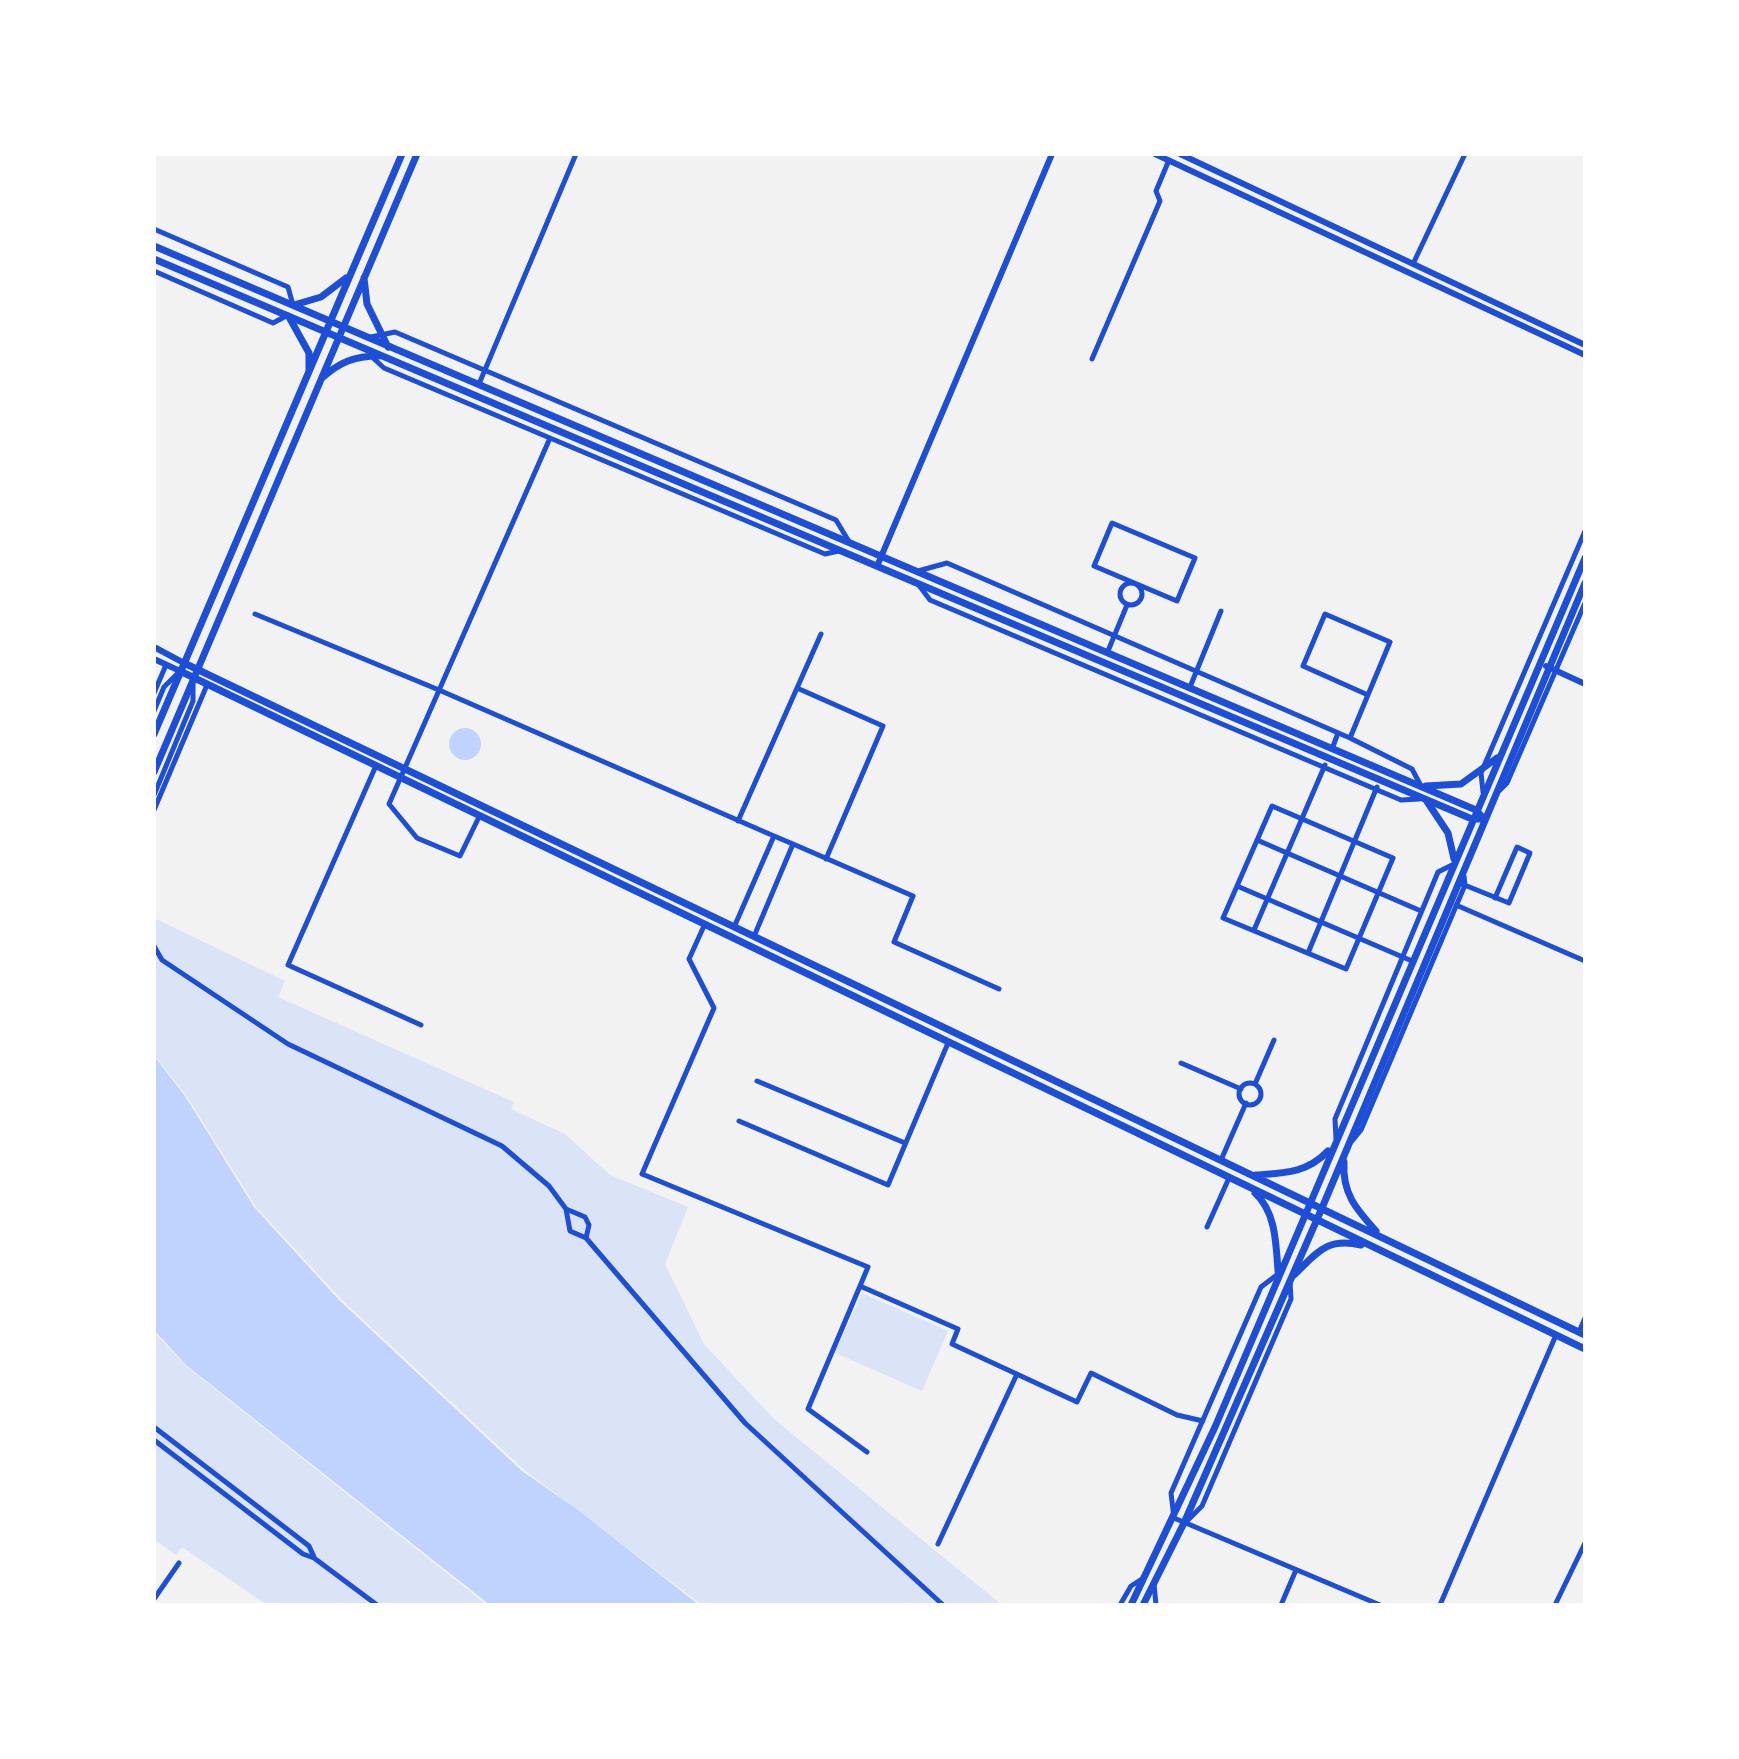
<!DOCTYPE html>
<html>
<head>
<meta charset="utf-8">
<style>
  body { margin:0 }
  #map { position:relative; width:1739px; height:1759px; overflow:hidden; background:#f2f2f2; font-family:Jost,sans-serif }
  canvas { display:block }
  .frame { position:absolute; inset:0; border:156px solid #fff; pointer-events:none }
</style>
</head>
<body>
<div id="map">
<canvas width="1739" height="1759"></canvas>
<div class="frame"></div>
</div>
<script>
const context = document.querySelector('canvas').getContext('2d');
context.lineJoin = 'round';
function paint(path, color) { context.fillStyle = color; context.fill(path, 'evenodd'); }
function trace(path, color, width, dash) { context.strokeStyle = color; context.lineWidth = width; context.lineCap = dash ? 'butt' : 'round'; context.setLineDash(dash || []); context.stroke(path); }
const green = new Path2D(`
  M 154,918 L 285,981 L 278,997 L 514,1102 L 511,1109 L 565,1134 L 610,1175 L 688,1207 L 665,1264 L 704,1344 L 774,1419 L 1002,1605 L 702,1605 L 523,1469 L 341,1299 L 256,1207 L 186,1095 L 154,1055 Z
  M 862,1293 L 948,1331 L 922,1391 L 835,1353 Z
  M 154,1332 L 186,1366 L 487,1605 L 267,1605 L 182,1547 L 176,1555 L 154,1539 Z`);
const water = new Path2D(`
  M449 744a16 16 0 1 1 32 0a16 16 0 1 1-32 0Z
  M 154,1056 L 185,1096 L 254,1207 L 339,1300 L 522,1471 L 578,1510 L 699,1605 L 490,1605 L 186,1365 L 154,1330 Z`);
const minor = new Path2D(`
  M 154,229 L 288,287 L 293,305
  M 1413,264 L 1465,154
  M 154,271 L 273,323 L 288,315
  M 371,337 L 395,332 L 836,520 L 848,540
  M 372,357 L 384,368 L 825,554 L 839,551
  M 1092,359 L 1160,201 L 1156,191 L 1169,160
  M 479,384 L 576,154
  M 1112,523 L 1195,558 L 1177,601 L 1094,566 Z
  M 918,571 L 947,563 L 1350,738 L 1412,769 L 1421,786
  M1120 594a11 11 0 1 1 22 0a11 11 0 1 1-22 0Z
  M 918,584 L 930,600 L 1401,800 L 1419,799
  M 255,614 L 439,690 L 774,836 L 735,925
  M 1108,651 L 1127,605
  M 1190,687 L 1221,611
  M 797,688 L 883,726 L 826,859
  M 154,693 L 166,665
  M 154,711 L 164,687 L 179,672
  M 1350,738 L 1390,642 L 1325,614 L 1303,666 L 1368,695
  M 1332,749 L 1338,733
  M 375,768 L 288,965 L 421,1025
  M 1500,790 L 1507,783 L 1585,603
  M 1483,792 L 1481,773 L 1585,531
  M 154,795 L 193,701 L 193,684
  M 1272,806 L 1393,858 L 1346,969 L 1223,918 Z
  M 154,810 L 207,685
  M 479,817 L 460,856 L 417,838 L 389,804 L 550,438
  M 738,821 L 821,634
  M 774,836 L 793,844
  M 1257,840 L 1421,911
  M 1462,884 L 1509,903 L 1530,853 L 1517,847 L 1495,898
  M 1237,886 L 1412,961
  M 1456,905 L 1585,961
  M 704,926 L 689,959 L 714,1008 L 642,1174 L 868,1267 L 860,1286 L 958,1329 L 952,1344 L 1077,1402 L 1091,1373 L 1177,1415 L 1203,1421
  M 1254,930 L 1325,765
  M 755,934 L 793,844 L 913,896 L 894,942 L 999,989
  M 154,946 L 162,960 L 288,1044 L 502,1146 L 549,1186 L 566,1209 L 570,1231 L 586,1238 L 745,1423 L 943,1605
  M 1308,953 L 1377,787
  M 1181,1063 L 1241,1089
  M 757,1081 L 905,1143
  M1239 1094a11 11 0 1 1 22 0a11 11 0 1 1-22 0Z
  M 1255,1084 L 1274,1040
  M 739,1121 L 888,1185 L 948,1043
  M 1336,1139 L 1335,1119 L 1438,872 L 1452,865
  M 1352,1141 L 1361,1130 L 1465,885 L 1464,876
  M 1221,1160 L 1246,1103
  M 566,1209 L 585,1217 L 589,1225 L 586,1238
  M 1207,1227 L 1229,1178
  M 1278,1274 L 1261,1287 L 1171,1493 L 1174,1518 L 1380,1605
  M 860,1286 L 808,1409 L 867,1452
  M 1579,1332 L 1585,1318
  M 154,1427 L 309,1546 L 314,1557
  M 154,1440 L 303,1554 L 314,1558 L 377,1605
  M 1188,1520 L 1202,1506 L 1291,1299 L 1290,1282
  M 938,1544 L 1017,1374
  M 1154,1584 L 1156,1605
  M 154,1599 L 179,1563
  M 1120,1605 L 1131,1586 L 1142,1579
  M 1281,1605 L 1296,1570
  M 1440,1605 L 1556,1335
  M 1555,1605 L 1585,1543`);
const tertiary = new Path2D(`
  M 1155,154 L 1585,355
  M 1180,154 L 1585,345
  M 878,564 L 1052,154
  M 154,647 L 184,663
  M 154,659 L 180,671
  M 1546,666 L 1585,684`);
const secondary = new Path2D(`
  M 154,246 L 1476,810 L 1484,819
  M 154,259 L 1472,819 L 1484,819
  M 364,278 L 367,304 L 388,347
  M 294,305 L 321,297 L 346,278
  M 289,317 L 309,353 L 309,371
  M 322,378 C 340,362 354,356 379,356
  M 184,663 L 1585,1335
  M 180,671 L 1585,1349
  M 154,734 L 402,154
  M 154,772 L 417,154
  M 1426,786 L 1461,784 L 1497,758
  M 1426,800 L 1448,833 L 1454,859
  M 1344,1162 C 1342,1193 1356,1209 1376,1231
  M 1256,1175 C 1285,1173 1307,1173 1328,1151
  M 1255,1193 C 1276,1212 1276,1244 1278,1271
  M 1294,1275 C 1317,1253 1326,1237 1361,1245
  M 1131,1605 L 1215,1427 L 1585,558
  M 1143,1605 L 1184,1523 L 1322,1208 L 1585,583`);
paint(green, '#dbe4f7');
paint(water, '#bfd3fe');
trace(minor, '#1d4ed8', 5);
trace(tertiary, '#1d4ed8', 6);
trace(secondary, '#1d4ed8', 7);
</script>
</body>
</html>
